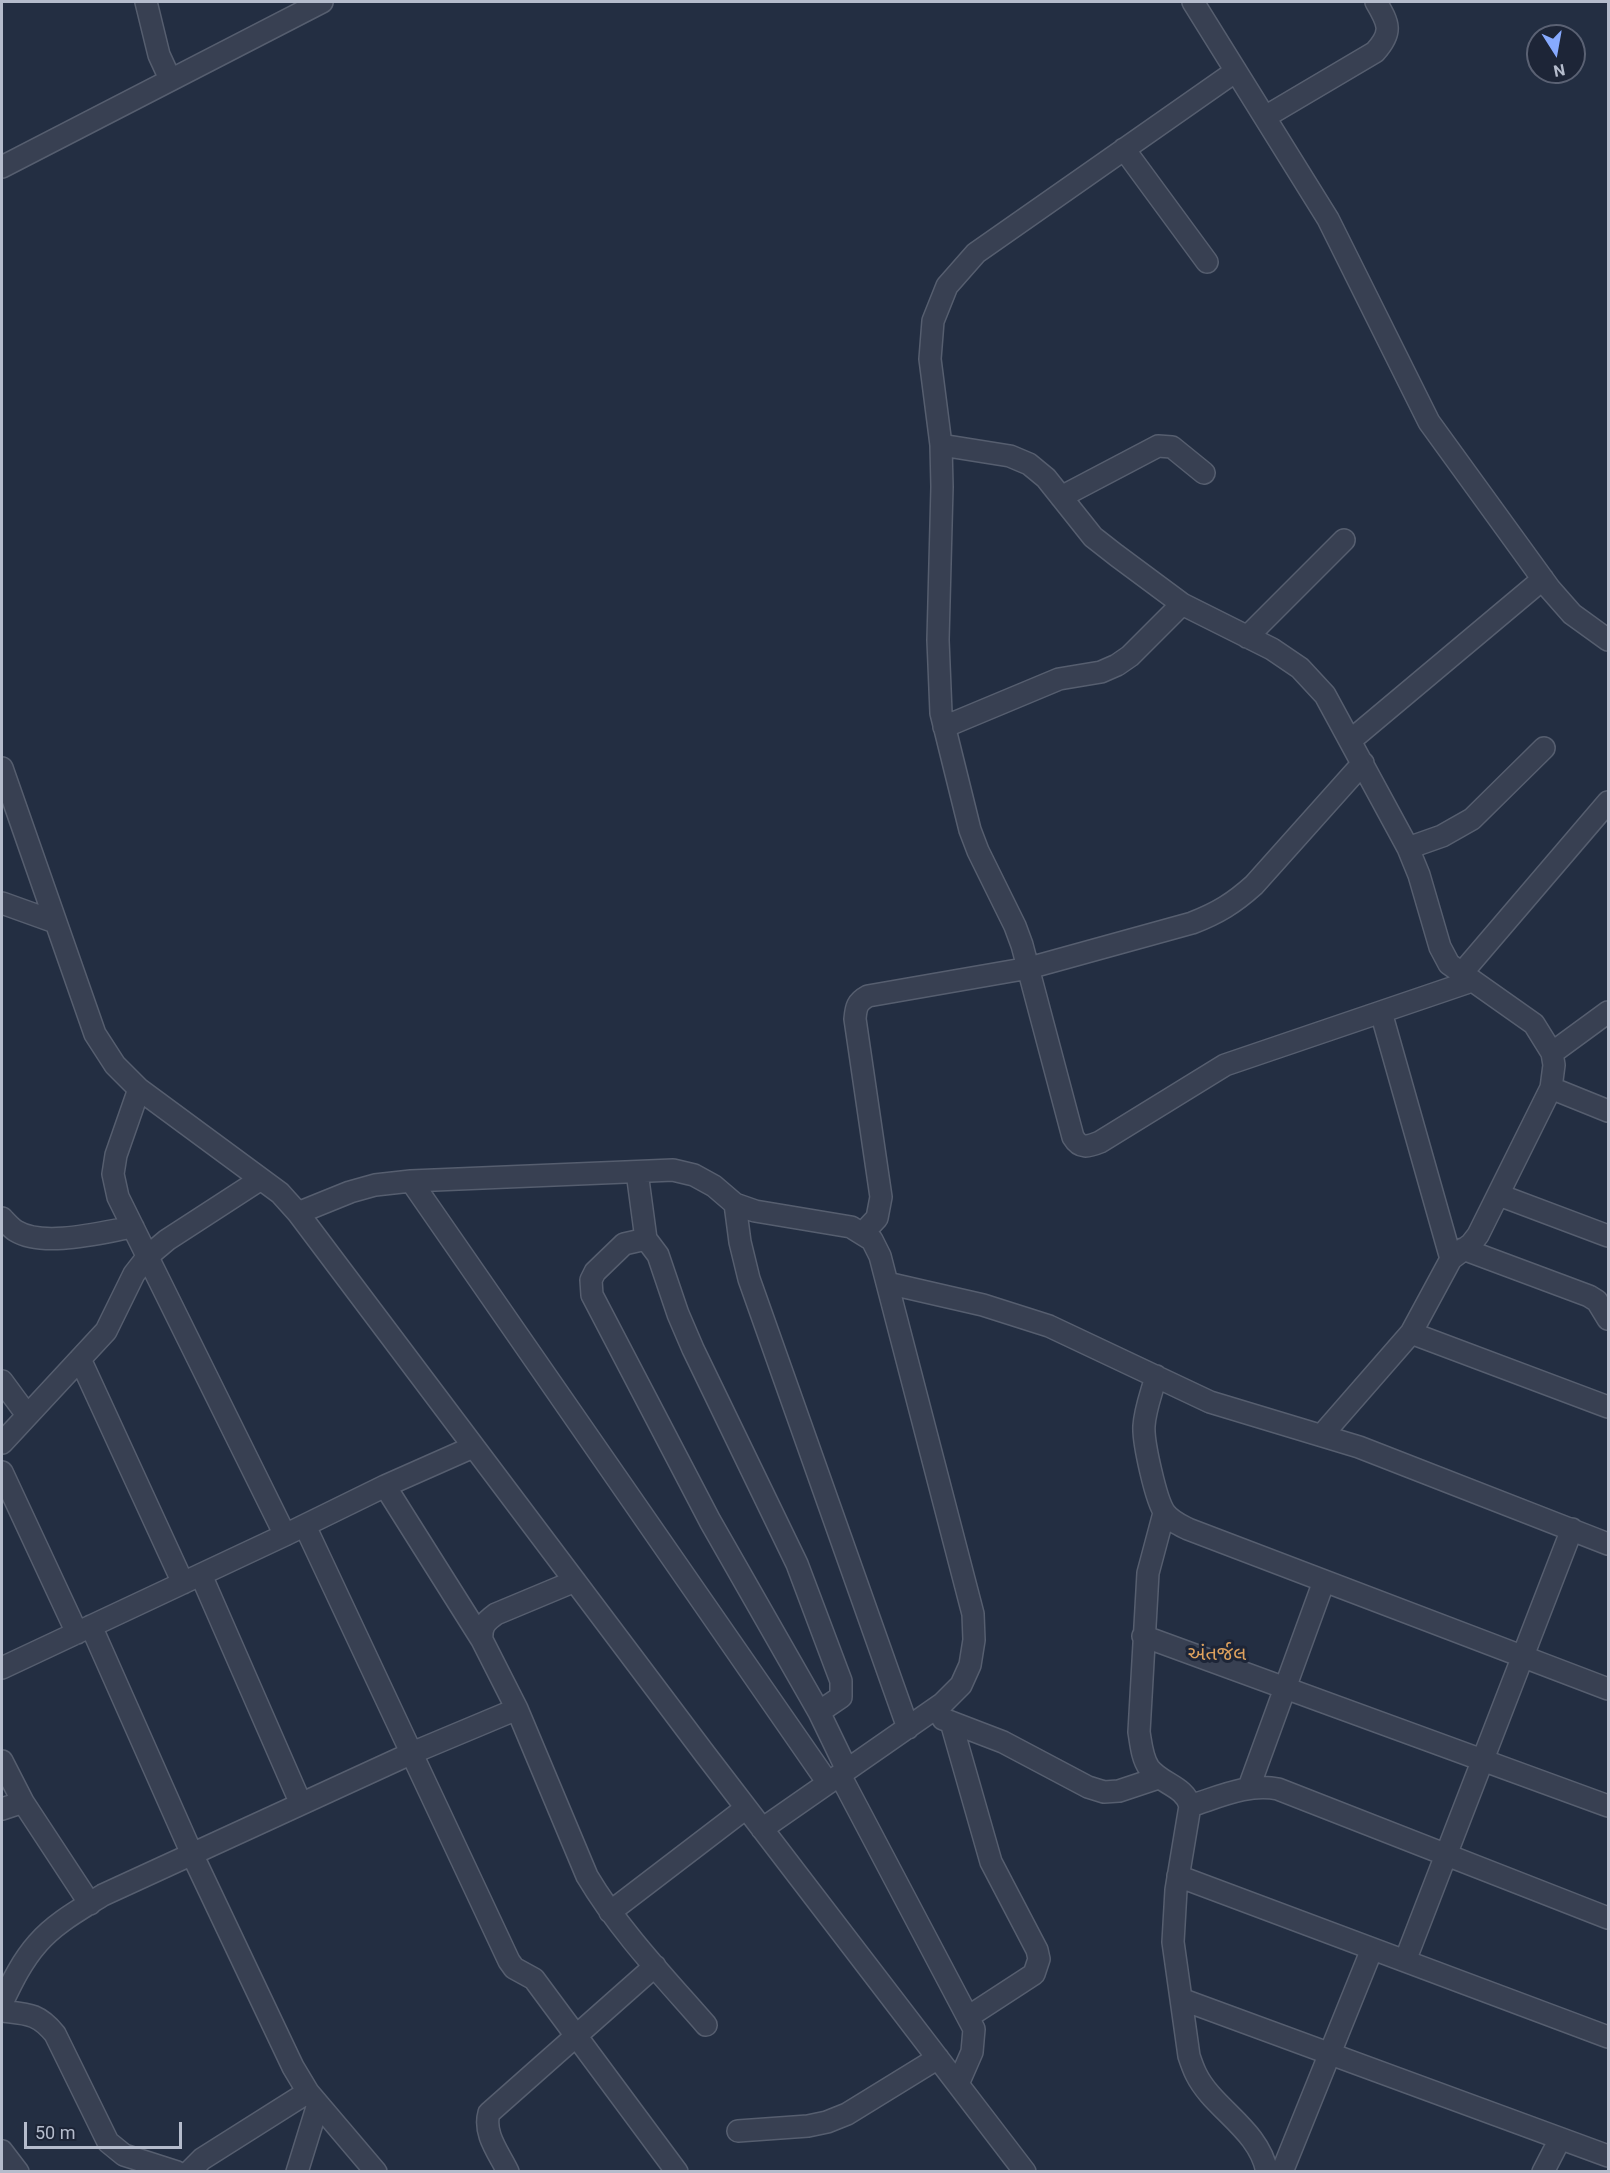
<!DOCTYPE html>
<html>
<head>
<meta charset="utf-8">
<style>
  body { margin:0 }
  #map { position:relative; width:1610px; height:2173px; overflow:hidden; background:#232e42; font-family:Roboto,sans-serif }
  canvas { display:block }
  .frame { position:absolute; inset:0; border:3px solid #b5bccc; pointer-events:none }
  .north { position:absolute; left:1526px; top:24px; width:60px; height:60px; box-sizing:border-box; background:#1d2537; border:2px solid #5a6173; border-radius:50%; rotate:169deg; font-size:16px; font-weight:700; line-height:24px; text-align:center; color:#b5bccc }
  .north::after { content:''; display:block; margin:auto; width:21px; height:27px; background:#87aaff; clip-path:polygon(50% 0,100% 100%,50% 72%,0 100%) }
  .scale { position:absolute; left:24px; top:2122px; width:158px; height:27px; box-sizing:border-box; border:3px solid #b5bccc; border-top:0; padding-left:8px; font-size:18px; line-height:21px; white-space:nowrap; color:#b5bccc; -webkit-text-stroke:4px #1d2537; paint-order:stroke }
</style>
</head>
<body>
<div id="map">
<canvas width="1610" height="2173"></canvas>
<div class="frame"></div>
<div class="north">N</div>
<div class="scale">50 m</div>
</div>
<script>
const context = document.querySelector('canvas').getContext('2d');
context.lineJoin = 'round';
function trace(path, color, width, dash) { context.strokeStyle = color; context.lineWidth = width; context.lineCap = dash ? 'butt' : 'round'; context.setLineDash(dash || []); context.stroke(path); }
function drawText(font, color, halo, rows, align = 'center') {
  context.font = font + ' Roboto,"Noto Sans Gujarati",sans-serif'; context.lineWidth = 6; context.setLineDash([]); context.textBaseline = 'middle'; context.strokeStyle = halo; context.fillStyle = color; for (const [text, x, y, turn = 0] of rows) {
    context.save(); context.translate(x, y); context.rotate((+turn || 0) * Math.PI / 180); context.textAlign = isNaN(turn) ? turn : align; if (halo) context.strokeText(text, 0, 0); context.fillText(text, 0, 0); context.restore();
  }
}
const minor = new Path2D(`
  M 146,2 L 159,55 L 170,79
  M 1193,2 L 1328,219 L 1429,422 L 1550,589 L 1572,614 L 1608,640
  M 1236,71 L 976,253 L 947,286 L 933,321 L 930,359 L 941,445 L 942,487 L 938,640 L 941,713 L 970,830 L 978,851 L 1015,926 L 1022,945 L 1073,1137 C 1080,1149 1088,1147 1100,1142 L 1225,1065 L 1472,981
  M 1265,117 L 1375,52 C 1393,32 1389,24 1376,2
  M 1124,149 L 1207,262
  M 2,167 L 322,2
  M 941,445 L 1010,456 L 1029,464 L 1046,478 L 1093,537 L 1116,555 L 1182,604 L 1272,649 L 1300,668 L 1325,695 L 1408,848 L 1419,875 L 1440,947 L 1449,964 L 1534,1024 L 1552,1053 L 1554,1065 L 1551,1088 L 1478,1235 L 1471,1244 L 1451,1259 L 1411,1333 L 1322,1435
  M 1061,497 L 1158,446 L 1172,447 L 1204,473
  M 1247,637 L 1344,540
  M 944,727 L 1059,679 L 1101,672 L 1117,665 L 1130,656 L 1182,604
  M 1351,740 L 1543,579
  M 2,768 L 95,1034 L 115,1065 L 139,1089 L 280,1193 L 298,1213 L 705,1754 L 1025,2172
  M 1408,848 L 1442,836 L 1472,819 L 1544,748
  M 2,903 L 55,922
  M 1461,974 L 1608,802
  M 1381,1012 L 1451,1259
  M 1552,1053 L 1608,1012
  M 1551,1088 L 1608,1111
  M 139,1089 L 116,1155 L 113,1174 L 118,1197 L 285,1535
  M 637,1172 L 646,1239 L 658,1255 L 678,1314 L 693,1349 L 797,1564 L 841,1681 L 841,1697 L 819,1712
  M 411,1181 L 828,1783
  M 1499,1195 L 1608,1236
  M 735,1204 L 740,1242 L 749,1279 L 908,1728
  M 298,1213 L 350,1192 L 375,1185 L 411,1181 L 673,1170 L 694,1175 L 714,1186 L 735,1204 L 755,1211 L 851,1227 L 872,1240 L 880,1256 L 973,1614 L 974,1640 L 970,1665 L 961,1685 L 943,1703 L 762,1829
  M 2,1218 C 6,1222 11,1228 16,1231 C 44,1248 103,1232 133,1227
  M 863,1233 L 877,1218 L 881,1197 L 855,1019 C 856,1007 857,1002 868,996 L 1029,968 L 1192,923 C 1218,913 1234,903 1254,885 L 1363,763
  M 646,1239 L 624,1244 L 595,1272 L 591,1280 L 592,1295 L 710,1521 L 819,1712 L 847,1770
  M 1463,1249 L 1589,1296 L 1597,1301 L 1608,1319
  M 887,1283 L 983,1305 L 1049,1326 L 1210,1402 L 1359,1447 L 1608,1544
  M 1411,1333 L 1608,1407
  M 80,1359 L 183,1583
  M 1156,1376 C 1152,1392 1145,1409 1144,1426 C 1143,1442 1156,1501 1165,1513 C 1171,1521 1180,1525 1188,1529 L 1608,1689
  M 2,1381 L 27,1415
  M 2,1443 L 106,1331 L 134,1274 L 148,1256 L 167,1240 L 261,1179
  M 2,1472 L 77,1633
  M 385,1486 L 482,1640
  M 1164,1513 L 1148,1573 L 1139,1732 C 1141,1744 1142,1758 1149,1768 C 1161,1784 1185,1786 1190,1806 L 1176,1890 L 1173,1942 L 1189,2056 C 1191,2062 1193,2068 1196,2074 C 1213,2109 1259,2129 1267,2172
  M 305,1526 L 509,1961 L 514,1968 L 534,1979 L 677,2172
  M 201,1575 L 301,1804
  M 91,1626 L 192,1854 L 293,2067 L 308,2092 L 376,2172
  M 1143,1636 L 1608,1806
  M 2,1668 L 285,1535 L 385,1486 L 473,1447
  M 517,1709 L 482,1640 C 481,1626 485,1622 496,1614 L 575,1581
  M 943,1719 L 1003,1742 L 1088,1787 L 1104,1792 L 1119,1791 L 1158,1778
  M 951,1722 L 991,1862 L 1037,1950 L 1039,1959 L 1034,1974 L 968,2017
  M 2,1761 L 23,1802 L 90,1904
  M 840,1775 L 974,2029 L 972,2052 L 958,2084
  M 1249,1787 L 1324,1581
  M 1190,1806 C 1219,1797 1248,1783 1278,1789 L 1608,1918
  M 2,1809 L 23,1802
  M 1178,1876 L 1608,2037
  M 610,1912 L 746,1808
  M 1405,1961 L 1572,1529
  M 1181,1999 L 1608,2156
  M 2,2003 C 12,1982 22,1961 38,1943 C 55,1923 81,1909 103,1895 L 412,1753 L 517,1709 L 587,1876 C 619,1930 664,1977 706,2025
  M 2,2011 C 27,2014 38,2013 55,2034 L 108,2142 L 124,2155 L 177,2172
  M 738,2131 L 808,2126 L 827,2122 L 847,2114 L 938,2058
  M 2,2151 L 18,2172
  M 189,2172 L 202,2159 L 308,2092
  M 297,2172 L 318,2104
  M 508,2172 C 499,2153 483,2134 489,2113 L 655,1966
  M 1282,2172 L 1372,1949
  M 1543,2172 L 1560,2139`);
const quarterNames = [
  ["અંતર્જલ",1217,1655]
];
trace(minor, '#565e6f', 24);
trace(minor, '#384052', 21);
drawText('20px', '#dea25e', '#1d2537', quarterNames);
</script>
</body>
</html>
